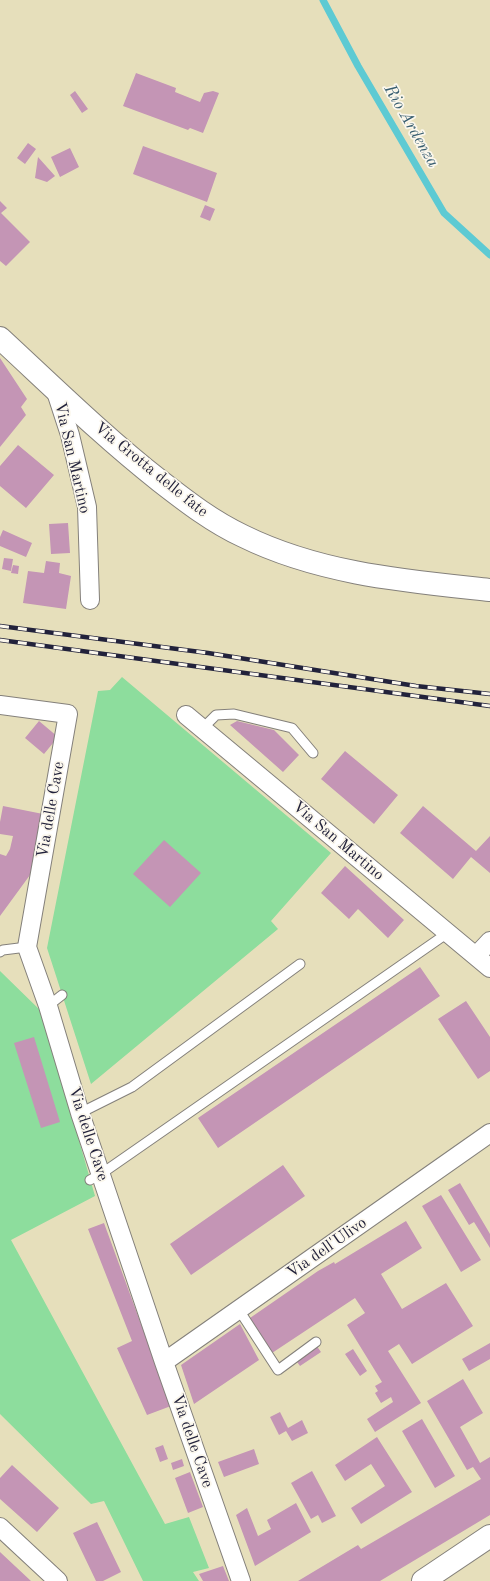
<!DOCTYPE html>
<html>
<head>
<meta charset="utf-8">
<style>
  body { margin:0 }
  canvas { display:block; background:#e6dfbb }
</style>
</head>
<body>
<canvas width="490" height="1581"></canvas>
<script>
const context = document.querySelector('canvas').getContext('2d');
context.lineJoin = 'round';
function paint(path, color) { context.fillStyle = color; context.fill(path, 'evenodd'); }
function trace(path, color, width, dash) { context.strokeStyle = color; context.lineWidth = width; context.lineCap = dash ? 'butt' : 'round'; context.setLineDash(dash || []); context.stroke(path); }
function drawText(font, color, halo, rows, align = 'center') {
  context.font = font + ' "Old Standard TT",serif'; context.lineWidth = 3.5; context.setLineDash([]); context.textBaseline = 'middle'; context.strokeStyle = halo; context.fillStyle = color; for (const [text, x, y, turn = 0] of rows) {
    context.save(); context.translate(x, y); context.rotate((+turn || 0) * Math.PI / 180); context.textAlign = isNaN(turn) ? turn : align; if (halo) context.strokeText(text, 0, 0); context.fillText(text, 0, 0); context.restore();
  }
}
const green = new Path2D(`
  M 122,677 L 331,853 L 271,921 L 278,929 L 91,1084 L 47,948 L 98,691 L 110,690 Z
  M 0,971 L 42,1012 L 95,1196 L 11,1240 L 165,1524 L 189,1517 L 209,1568 L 193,1572 L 199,1581 L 143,1581 L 104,1501 L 91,1504 L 0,1414 Z`);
const stream = new Path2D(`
  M 323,0 L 358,66 L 444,213 L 490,255`);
const building = new Path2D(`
  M 136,73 L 176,88 L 175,92 L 200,102 L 204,93 L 213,91 L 219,93 L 203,133 L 190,128 L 188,130 L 123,106 Z
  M 75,91 L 88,109 L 82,113 L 70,95 Z
  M 28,143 L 36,149 L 25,164 L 17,158 Z
  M 143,146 L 217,173 L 207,202 L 133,174 Z
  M 70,148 L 79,167 L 60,177 L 51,157 Z
  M 38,157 L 55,176 L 47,182 L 35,178 Z
  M 0,201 L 7,208 L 1,213 L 30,242 L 6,266 L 0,261 Z
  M 205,205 L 215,209 L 210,221 L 200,217 Z
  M 0,358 L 27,399 L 21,407 L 26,415 L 0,447 Z
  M 18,445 L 54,475 L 26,508 L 0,486 L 0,466 Z
  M 68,523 L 70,553 L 51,554 L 49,524 Z
  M 3,530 L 32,543 L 26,557 L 0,546 L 0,537 Z
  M 4,558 L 13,559 L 11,571 L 2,569 Z
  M 46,561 L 60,563 L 59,573 L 71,576 L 66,609 L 23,603 L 28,571 L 44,573 Z
  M 13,565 L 19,566 L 18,574 L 11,573 Z
  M 39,721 L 58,737 L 44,754 L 25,738 Z
  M 237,721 L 274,730 L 299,755 L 283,772 L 230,725 Z
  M 345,751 L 398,795 L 374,824 L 321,779 Z
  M 3,806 L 43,814 L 30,875 L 0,916 L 0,854 L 6,856 L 10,849 L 13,836 L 0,834 L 0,822 Z
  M 423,806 L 476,851 L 490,836 L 490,873 L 471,857 L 453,879 L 400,833 Z
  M 164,840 L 201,873 L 170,907 L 133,874 Z
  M 345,866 L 404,920 L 388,938 L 358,909 L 349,919 L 321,893 Z
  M 420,967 L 440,996 L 218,1148 L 198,1118 Z
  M 466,1001 L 490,1037 L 490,1071 L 478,1079 L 438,1019 Z
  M 34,1037 L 60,1122 L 41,1128 L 14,1043 Z
  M 283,1165 L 305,1196 L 191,1275 L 170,1244 Z
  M 460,1183 L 490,1234 L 490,1248 L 474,1222 L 469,1225 L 448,1190 Z
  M 441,1195 L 481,1260 L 461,1272 L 422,1206 Z
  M 406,1221 L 422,1248 L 381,1274 L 402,1309 L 446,1283 L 473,1326 L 412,1364 L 399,1344 L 388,1351 L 421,1403 L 375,1432 L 367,1419 L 393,1402 L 391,1397 L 381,1403 L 375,1393 L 378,1391 L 375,1386 L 382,1382 L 347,1325 L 365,1313 L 355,1298 L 272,1353 L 250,1318 L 318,1271 L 334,1262 L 335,1264 Z
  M 104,1223 L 171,1406 L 147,1415 L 117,1348 L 132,1341 L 88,1229 Z
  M 240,1324 L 259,1360 L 194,1404 L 181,1365 Z
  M 490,1343 L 490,1359 L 469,1371 L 462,1359 Z
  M 316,1345 L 321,1352 L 300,1366 L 295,1359 Z
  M 353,1349 L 367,1371 L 360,1376 L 345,1354 Z
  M 463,1379 L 483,1413 L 460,1427 L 480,1463 L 490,1457 L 490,1515 L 380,1581 L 298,1581 L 358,1545 L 361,1549 L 481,1479 L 473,1467 L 467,1470 L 427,1401 Z
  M 280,1412 L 288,1428 L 302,1420 L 308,1433 L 292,1441 L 286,1431 L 279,1435 L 270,1417 Z
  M 422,1419 L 455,1476 L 435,1488 L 402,1431 Z
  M 377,1437 L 412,1492 L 361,1524 L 351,1508 L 385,1486 L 371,1464 L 345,1481 L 335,1465 Z
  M 163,1445 L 168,1459 L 160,1462 L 155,1448 Z
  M 254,1449 L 259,1464 L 224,1477 L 218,1462 Z
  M 182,1459 L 184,1466 L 173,1470 L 171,1463 Z
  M 12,1465 L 59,1508 L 37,1532 L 0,1499 L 0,1478 Z
  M 312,1471 L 336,1516 L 322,1523 L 318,1515 L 311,1519 L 291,1483 Z
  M 190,1472 L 203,1507 L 188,1513 L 175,1478 Z
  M 296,1503 L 311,1532 L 255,1566 L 236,1515 L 247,1508 L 258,1536 L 271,1529 L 267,1520 Z
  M 97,1522 L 121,1572 L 103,1581 L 96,1581 L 73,1533 Z
  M 0,1552 L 31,1581 L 0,1581 Z
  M 223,1566 L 229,1581 L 203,1581 L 199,1574 Z`);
const service = new Path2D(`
  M 202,729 L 216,715 L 234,714 L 292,728 L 313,753
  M 0,952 L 3,950 L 27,947
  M 48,1006 L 62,995
  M 80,1113 L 132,1087 L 300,964
  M 90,1180 L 101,1174 L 449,932
  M 239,1310 L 278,1370 L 316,1342`);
const minor = new Path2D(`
  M 55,389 L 70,435 L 87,507 L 90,600
  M 0,705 L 68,714 L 27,947 L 48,1006 L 80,1113 L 164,1362 L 241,1581
  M 186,715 L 490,968
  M 476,956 L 490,941
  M 164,1362 L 490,1133
  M 0,1527 L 58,1581`);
const tertiary = new Path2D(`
  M 0,338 C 53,387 104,437 160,481 C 187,502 213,522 243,536 C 320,574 406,581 490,590`);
const secondary = new Path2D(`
  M 423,1581 L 490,1536`);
const rail = new Path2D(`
  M 0,626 L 208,653 L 416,686 L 490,694
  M 0,640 L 490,706`);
const streetNames = [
  ["Via San Martino",72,458,77],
  ["Via Grotta delle fate",151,470,39],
  ["Via delle Cave",51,810,-80],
  ["Via San Martino",338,841,40],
  ["Via delle Cave",88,1134,72],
  ["Via dell'Ulivo",327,1248,-35],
  ["Via delle Cave",192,1441,71]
];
const waterNames = [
  ["Rio Ardenza",411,126,60]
];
paint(green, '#8ddd9d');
trace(stream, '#5dcad3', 7);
paint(building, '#c495b5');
trace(service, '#84807b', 11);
trace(minor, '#84807b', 20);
trace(tertiary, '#84807b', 24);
trace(secondary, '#84807b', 24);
trace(service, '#fff', 9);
trace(minor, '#fff', 18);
trace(tertiary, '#fff', 22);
trace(secondary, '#fff', 22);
trace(rail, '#22223b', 4.5);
trace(rail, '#fbf7ec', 3, [9]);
drawText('16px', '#22223b', '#fbf7ec', streetNames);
drawText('italic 17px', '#375d70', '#fbf7ec', waterNames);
</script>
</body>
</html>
